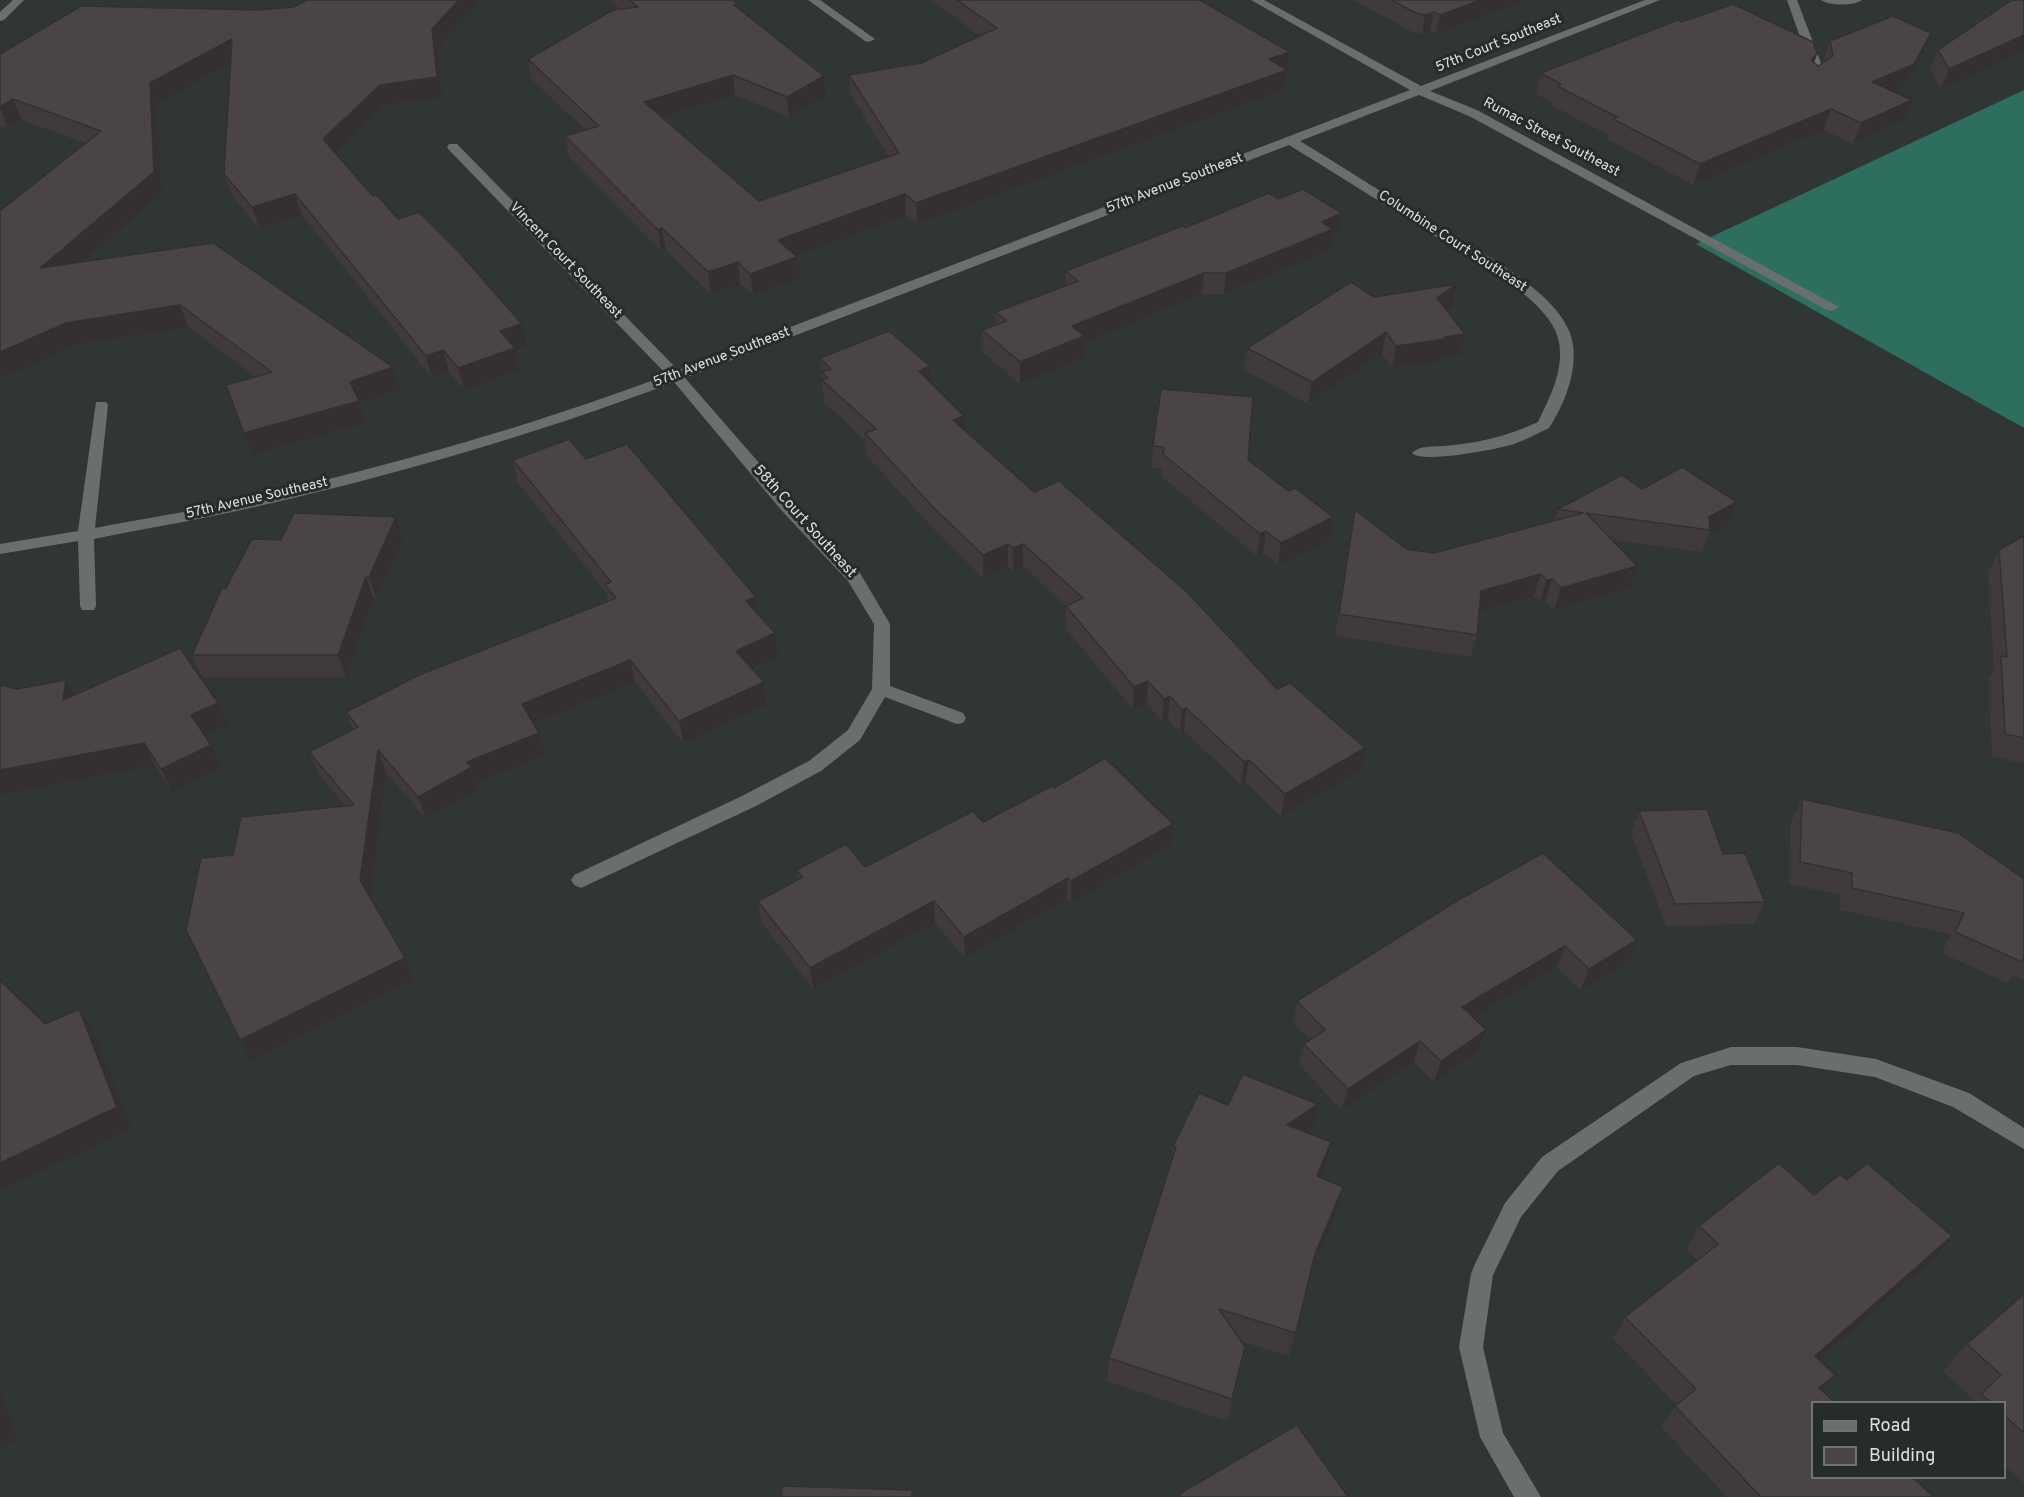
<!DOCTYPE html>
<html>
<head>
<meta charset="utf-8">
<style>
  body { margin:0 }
  #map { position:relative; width:2024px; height:1497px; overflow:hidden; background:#303634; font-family:Overpass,sans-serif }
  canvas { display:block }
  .legend { position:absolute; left:1811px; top:1401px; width:195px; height:78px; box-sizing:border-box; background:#262c2a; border:2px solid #6f7472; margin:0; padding:8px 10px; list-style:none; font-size:18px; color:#dce0df }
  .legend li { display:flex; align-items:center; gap:12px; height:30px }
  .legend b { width:30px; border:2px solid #6f7472 }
</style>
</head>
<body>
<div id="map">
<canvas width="2024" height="1497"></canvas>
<ul class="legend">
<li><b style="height:8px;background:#696f6d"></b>Road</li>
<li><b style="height:16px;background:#4b4446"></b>Building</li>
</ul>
</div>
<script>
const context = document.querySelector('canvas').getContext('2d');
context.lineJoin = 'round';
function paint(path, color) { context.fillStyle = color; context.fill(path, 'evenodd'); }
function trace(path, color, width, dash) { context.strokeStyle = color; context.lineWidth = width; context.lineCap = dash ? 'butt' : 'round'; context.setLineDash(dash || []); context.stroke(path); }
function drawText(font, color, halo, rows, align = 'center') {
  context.font = font + ' Overpass,sans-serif'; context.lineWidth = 6; context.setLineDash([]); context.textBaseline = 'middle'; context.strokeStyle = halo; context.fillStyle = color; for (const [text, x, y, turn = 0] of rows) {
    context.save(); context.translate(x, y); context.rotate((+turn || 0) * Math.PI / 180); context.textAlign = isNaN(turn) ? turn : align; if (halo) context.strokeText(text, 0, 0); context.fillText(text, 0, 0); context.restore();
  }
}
const forest = new Path2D(`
  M 2024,90 L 2024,428 L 1696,244 Z`);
const service = new Path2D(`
  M 1787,0 L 1797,0 L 1824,71 L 1824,76 L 1812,84 L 1806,80 L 1812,75 L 1812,71 Z`);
const minor = new Path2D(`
  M 13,0 L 24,0 L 4,20 L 0,21 L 0,12 Z
  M 808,0 L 820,0 L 875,39 L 869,42 L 865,41 Z
  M 1251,0 L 1264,0 L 1421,86 L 1645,0 L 1660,0 L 1430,91 L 1477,110 L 1839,307 L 1832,311 L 1827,310 L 1469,116 L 1419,95 L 1300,141 C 1343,167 1385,194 1428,221 C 1469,246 1553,287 1570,333 C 1581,363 1566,402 1549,428 C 1538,433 1526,440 1514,444 C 1499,449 1422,464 1412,453 C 1419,445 1434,447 1443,446 C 1479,443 1505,437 1538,422 C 1551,395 1569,361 1555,330 C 1537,291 1462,254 1425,230 C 1380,202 1335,173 1289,145 L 685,378 L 794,503 L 860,573 L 890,624 L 890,686 L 963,713 L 966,718 L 963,723 L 957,724 L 885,697 L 860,740 L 821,771 L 756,806 L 581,888 L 574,885 L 571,880 L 574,875 L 742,796 L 809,761 L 848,730 L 872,689 L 874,624 L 848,581 L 782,511 L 674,382 C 538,434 392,476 250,508 C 199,520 146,528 94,539 L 96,606 L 94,610 L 82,610 L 80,606 L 78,541 L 0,554 L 0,544 L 78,531 L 96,402 L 106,402 L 108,405 L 95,528 C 147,518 200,510 251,498 C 392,465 532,426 667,375 L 449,150 L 447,147 L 449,144 L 457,144 L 678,370 L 1410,90 Z
  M 1821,0 L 1862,0 C 1854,6 1829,6 1821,0 Z
  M 1731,1047 L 1797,1047 L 1876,1059 L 1969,1093 L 2024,1128 L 2024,1149 L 1953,1107 L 1875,1077 L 1797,1065 L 1731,1065 L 1694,1076 L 1558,1171 L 1521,1217 L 1493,1275 L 1483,1347 L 1503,1433 L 1541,1497 L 1514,1497 L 1480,1437 L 1459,1347 L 1471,1274 L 1474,1266 L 1505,1203 L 1542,1157 L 1681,1063 Z`);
const wall = new Path2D(`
  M 609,0 L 733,0 L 738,4 L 739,8 L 826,96 L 789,117 L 735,95 L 662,118 L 759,201 L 889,157 L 851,95 L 849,75 L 921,63 L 980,36 L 931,0 L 1200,0 L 1290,52 L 1284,90 L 917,224 L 906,216 L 795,255 L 800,279 L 753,295 L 740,284 L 711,294 L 666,250 L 661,251 L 569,157 L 565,136 L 586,130 L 532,80 L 528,59 L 620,9 Z
  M 1353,0 L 1528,0 L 1436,34 L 1430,31 L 1422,34 L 1413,32 Z
  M 2012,0 L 1941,89 L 1930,70 L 1938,50 Z
  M 1682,22 L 1817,54 L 1814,62 L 1818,66 L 1823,62 L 1830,41 L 1923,53 L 1906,84 L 1891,90 L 1912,100 L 1904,120 L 1853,144 L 1824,130 L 1693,185 L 1607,139 L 1608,135 L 1553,106 L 1553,103 L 1536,94 L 1541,73 Z
  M 437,49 L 442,97 L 385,105 L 336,153 L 373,196 L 527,345 L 515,349 L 520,370 L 464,390 L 449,372 L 432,378 L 302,215 L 259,228 L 232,195 L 224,174 L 231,63 L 157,103 L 162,193 L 82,262 L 393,367 L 400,389 L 360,403 L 366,423 L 252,455 L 256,377 L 188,327 L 75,345 L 0,379 L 0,211 L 86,143 L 22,120 L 8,128 L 0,126 L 0,54 Z
  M 1278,199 L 1342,213 L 1339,234 L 1332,237 L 1330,250 L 1224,294 L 1202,294 L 1084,343 L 1084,358 L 1020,384 L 982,352 L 982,330 L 996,325 L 996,312 L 1065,286 L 1066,271 L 1185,228 Z
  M 1374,297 L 1453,306 L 1447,310 L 1460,355 L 1442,358 L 1442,361 L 1392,368 L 1382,354 L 1308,404 L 1244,370 L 1247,348 Z
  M 820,358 L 930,366 L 931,383 L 965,430 L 1034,492 L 1277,689 L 1365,748 L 1360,771 L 1281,816 L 1245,782 L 1241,784 L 1184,731 L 1180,732 L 1168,719 L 1162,721 L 1147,704 L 1133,709 L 1066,629 L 1066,606 L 1023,566 L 1013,571 L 1008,566 L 983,578 L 934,529 L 866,455 L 865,440 L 824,402 Z
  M 1253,397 L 1248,460 L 1288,491 L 1333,517 L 1330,540 L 1278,565 L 1263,553 L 1257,556 L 1161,476 L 1162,469 L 1151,468 L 1153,446 Z
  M 586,459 L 756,597 L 758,615 L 775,633 L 778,656 L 751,668 L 764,682 L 767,705 L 684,744 L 635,682 L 534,724 L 539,733 L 546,755 L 477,783 L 479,789 L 426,819 L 386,772 L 370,897 L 405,958 L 414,980 L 252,1061 L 233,855 L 345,806 L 319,774 L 309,752 L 353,730 L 346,712 L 608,601 L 607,593 L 518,483 L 513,460 Z
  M 1642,489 L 1728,525 L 1708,536 L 1702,552 L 1612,540 L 1637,566 L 1629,588 L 1554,610 L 1545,601 L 1540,603 L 1534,596 L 1479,612 L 1477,635 L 1471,657 L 1335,636 L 1355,510 L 1406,549 L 1434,553 L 1555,520 L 1558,509 Z
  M 396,517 L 403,539 L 377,599 L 374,599 L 346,677 L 202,677 L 192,655 L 226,588 L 281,540 Z
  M 2024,536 L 2024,764 L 1992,756 L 1989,678 L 1994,669 L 1988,573 L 1999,550 Z
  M 0,685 L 17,689 L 74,696 L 229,725 L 205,736 L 222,768 L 172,791 L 155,765 L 0,795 Z
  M 1054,788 L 1173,824 L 1170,846 L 1071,903 L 1067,899 L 965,958 L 935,923 L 813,989 L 761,922 L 758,901 L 797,880 L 796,870 L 865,867 L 983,822 Z
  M 1802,799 L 2024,879 L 2024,980 L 2012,975 L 2007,983 L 1942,953 L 1950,934 L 1840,910 L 1840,895 L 1789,884 L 1791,822 Z
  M 1639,811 L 1723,854 L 1765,902 L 1754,924 L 1666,926 L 1631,833 Z
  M 1455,902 L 1628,962 L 1581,990 L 1557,967 L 1473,1017 L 1479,1051 L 1434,1082 L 1414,1062 L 1342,1110 L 1299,1065 L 1304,1044 L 1310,1040 L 1293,1022 L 1297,1001 Z
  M 1228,1105 L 1312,1130 L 1308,1133 L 1331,1142 L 1325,1168 L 1321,1177 L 1337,1212 L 1309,1276 L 1289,1356 L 1240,1341 L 1245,1347 L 1227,1421 L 1107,1381 L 1109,1358 L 1171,1166 L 1173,1146 Z
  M 1814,1195 L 1934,1259 L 1819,1360 L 1822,1391 L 1934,1497 L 1727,1497 L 1661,1427 L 1677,1405 L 1613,1339 L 1625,1317 L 1697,1260 L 1686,1249 L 1699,1226 Z
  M 2024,1294 L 2024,1483 L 2004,1465 L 2004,1402 L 1973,1402 L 1975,1401 L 1943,1371 L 1967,1344 Z`);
const shadedWall = new Path2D(`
  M 459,0 L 481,0 L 437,49 L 442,97 L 385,105 L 330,160 L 323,139 L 432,29 Z
  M 1481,0 L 1528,0 L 1436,34 L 1440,15 Z
  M 1434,12 L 1430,31 L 1422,34 L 1425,15 Z
  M 1931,33 L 1923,53 L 1906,84 L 1864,102 L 1872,82 Z
  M 2024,35 L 2024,51 L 1941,89 L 1949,69 Z
  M 232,39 L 239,59 L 157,103 L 162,193 L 50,290 L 40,268 L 150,83 Z
  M 1290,52 L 1284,90 L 917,224 L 916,203 L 1269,59 Z
  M 1817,54 L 1810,74 L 1811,60 Z
  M 733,75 L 735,95 L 647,122 L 644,102 Z
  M 824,76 L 826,96 L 789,117 L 787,97 Z
  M 13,99 L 22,120 L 8,128 L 0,107 Z
  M 1912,100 L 1904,120 L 1853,144 L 1861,123 Z
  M 1831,109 L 1824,130 L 1693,185 L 1700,164 Z
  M 295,194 L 302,215 L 259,228 L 252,207 Z
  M 905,194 L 906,216 L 780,261 L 778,240 Z
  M 1342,213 L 1339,234 L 1332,237 L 1330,250 L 1224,294 L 1226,273 L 1322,222 Z
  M 662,228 L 666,250 L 661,251 L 658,230 Z
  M 797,257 L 800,279 L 753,295 L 750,274 Z
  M 738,262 L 740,284 L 711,294 L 708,272 Z
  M 1204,273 L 1202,294 L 1084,343 L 1084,358 L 1020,384 L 1020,362 L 1072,326 Z
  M 1457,284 L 1453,306 L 1433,319 L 1437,298 Z
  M 180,305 L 188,327 L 75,345 L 0,379 L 0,352 L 66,323 Z
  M 522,324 L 527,345 L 515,349 L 520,370 L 464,390 L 458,368 L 500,331 Z
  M 1386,332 L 1382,354 L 1308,404 L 1312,382 Z
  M 1465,334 L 1460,355 L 1442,358 L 1442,361 L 1392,368 L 1396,346 Z
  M 443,350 L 449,372 L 432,378 L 426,356 Z
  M 930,366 L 931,388 L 919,371 Z
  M 393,367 L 400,389 L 360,403 L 366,423 L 252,455 L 244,433 L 350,382 Z
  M 964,416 L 965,438 L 953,420 Z
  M 1737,502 L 1728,525 L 1708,536 L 1710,530 L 1709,517 Z
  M 396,517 L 403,539 L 377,599 L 369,577 Z
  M 1333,517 L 1330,540 L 1278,565 L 1281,543 Z
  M 1266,531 L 1263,553 L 1257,556 L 1260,534 Z
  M 1008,544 L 1008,566 L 983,578 L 983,555 Z
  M 1023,544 L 1023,566 L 1013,571 L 1013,548 Z
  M 1637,566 L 1629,588 L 1554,610 L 1561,588 Z
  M 1541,574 L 1534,596 L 1475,613 L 1481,591 Z
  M 366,577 L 374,599 L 346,677 L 338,655 Z
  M 1552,579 L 1545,601 L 1540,603 L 1546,580 Z
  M 756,597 L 759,619 L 746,601 Z
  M 775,633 L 778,656 L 740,673 L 736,651 Z
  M 630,660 L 635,682 L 528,726 L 522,704 Z
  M 66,680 L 78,702 L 63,700 Z
  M 1148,681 L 1147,704 L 1133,709 L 1134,687 Z
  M 764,682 L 767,705 L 684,744 L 679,721 Z
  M 1170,696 L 1168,719 L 1162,721 L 1164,699 Z
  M 218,703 L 229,725 L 202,738 L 191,715 Z
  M 1186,708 L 1184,731 L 1180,732 L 1182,710 Z
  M 539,733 L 546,755 L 477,783 L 479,789 L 426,819 L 418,797 L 467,762 Z
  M 144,743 L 155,765 L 0,795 L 0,770 Z
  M 211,745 L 222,768 L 172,791 L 161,769 Z
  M 1365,748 L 1360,771 L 1281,816 L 1285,794 Z
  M 378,750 L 386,772 L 370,902 L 360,880 Z
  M 1249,760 L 1245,782 L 1241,784 L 1244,762 Z
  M 1173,824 L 1170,846 L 1071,903 L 1071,881 Z
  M 1068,878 L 1067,899 L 965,958 L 964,937 Z
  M 934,901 L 935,923 L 813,989 L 810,968 Z
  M 1637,940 L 1628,962 L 1581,990 L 1589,969 Z
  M 1565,946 L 1557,967 L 1455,1028 L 1462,1007 Z
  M 405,958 L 414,980 L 252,1061 L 240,1040 Z
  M 79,1009 L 93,1030 L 131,1128 L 0,1191 L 0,1163 Z
  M 1486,1030 L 1479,1051 L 1434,1082 L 1441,1061 Z
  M 1420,1041 L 1414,1062 L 1342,1110 L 1348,1089 Z
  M 1318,1104 L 1312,1130 L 1282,1150 L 1287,1125 Z
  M 1331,1142 L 1325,1168 L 1311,1201 L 1317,1176 Z
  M 1343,1187 L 1337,1212 L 1308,1278 L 1315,1254 Z
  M 1952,1236 L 1934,1259 L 1799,1378 L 1815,1356 Z
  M 1835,1375 L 1818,1396 L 1819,1388 Z
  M 0,1391 L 18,1439 L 0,1449 Z`);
const building = new Path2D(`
  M 307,0 L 459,0 L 432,29 L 437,77 L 380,85 L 323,139 L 373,196 L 377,195 L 398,219 L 419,212 L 459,252 L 522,324 L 500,331 L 515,348 L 458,368 L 443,350 L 426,356 L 295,194 L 252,207 L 224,174 L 232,39 L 150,83 L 154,172 L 40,268 L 213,243 L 393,367 L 350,382 L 359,401 L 244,433 L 226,385 L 272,372 L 180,305 L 66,323 L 0,352 L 0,211 L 101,131 L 13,99 L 0,107 L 0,54 L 81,6 L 260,10 L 293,7 Z
  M 629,0 L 733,0 L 738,4 L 734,5 L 824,76 L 787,97 L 733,75 L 644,102 L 759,201 L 899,153 L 849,75 L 921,63 L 997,28 L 957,0 L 1200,0 L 1290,52 L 1269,59 L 1287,70 L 916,203 L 905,194 L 778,240 L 797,257 L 750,274 L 738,262 L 708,272 L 662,228 L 658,230 L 565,136 L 599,126 L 528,59 L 613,10 L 638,7 Z
  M 1391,0 L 1481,0 L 1440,15 L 1434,12 L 1425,15 L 1416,13 Z
  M 2012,0 L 2024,0 L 2024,35 L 1949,69 L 1938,50 Z
  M 1733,4 L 1813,42 L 1817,54 L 1811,60 L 1818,66 L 1833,56 L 1830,41 L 1893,16 L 1931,33 L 1914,64 L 1872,82 L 1912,100 L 1861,123 L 1831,109 L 1700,164 L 1613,119 L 1617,117 L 1557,86 L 1561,84 L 1541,73 L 1678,20 L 1682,22 Z
  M 1303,189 L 1342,213 L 1322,222 L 1333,229 L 1226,273 L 1204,273 L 1072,326 L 1084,336 L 1020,362 L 982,330 L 1006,321 L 996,312 L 1078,281 L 1066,271 L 1182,226 L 1185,228 L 1269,193 L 1278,199 Z
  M 1351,282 L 1374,297 L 1457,284 L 1437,298 L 1465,334 L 1444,337 L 1446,339 L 1396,346 L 1386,332 L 1312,382 L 1247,348 Z
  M 889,331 L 930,366 L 919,371 L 964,416 L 953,420 L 1034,492 L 1059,481 L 1188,593 L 1277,689 L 1290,683 L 1365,748 L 1285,794 L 1249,760 L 1244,762 L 1186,708 L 1182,710 L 1170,696 L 1164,699 L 1148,681 L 1134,687 L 1066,606 L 1083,598 L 1023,544 L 1013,548 L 1008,544 L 983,555 L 933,507 L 865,433 L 876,429 L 822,380 L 828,378 L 822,372 L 831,369 L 820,358 Z
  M 1161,389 L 1253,397 L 1248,460 L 1288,491 L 1295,488 L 1333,517 L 1281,543 L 1266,531 L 1260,534 L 1163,454 L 1164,447 L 1153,446 Z
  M 569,439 L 586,459 L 627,444 L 756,597 L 746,601 L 775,633 L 736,651 L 764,682 L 679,721 L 630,660 L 522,704 L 539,733 L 467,762 L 472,767 L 418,797 L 378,750 L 360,880 L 405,958 L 240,1040 L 186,930 L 201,858 L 233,855 L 241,817 L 354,805 L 309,752 L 358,727 L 346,712 L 419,675 L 616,598 L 605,585 L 611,582 L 513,460 Z
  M 1682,467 L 1737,502 L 1709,517 L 1710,530 L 1586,513 L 1637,566 L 1561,588 L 1552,579 L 1546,580 L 1541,574 L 1481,591 L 1477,635 L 1339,614 L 1355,510 L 1406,549 L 1434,553 L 1583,513 L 1558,509 L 1622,475 L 1642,489 Z
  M 294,513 L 396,517 L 369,577 L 366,577 L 338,655 L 192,655 L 222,588 L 226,588 L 252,539 L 281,540 Z
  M 2024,536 L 2024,738 L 2005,734 L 2001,656 L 2007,657 L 1999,550 Z
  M 180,648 L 218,703 L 191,715 L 211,745 L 161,769 L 144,743 L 0,770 L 0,685 L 17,689 L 66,680 L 63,700 Z
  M 1105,758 L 1173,824 L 1071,881 L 1068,878 L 964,937 L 934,901 L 810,968 L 758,901 L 803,877 L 796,870 L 846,844 L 865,867 L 973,811 L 983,822 L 1052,786 L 1054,788 Z
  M 1802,799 L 1958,833 L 2024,879 L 2024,956 L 2022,962 L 1955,932 L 1964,913 L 1852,888 L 1852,873 L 1800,862 Z
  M 1707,809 L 1723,854 L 1745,853 L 1765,902 L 1675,904 L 1639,811 Z
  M 1543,853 L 1637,940 L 1589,969 L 1565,946 L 1462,1007 L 1486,1030 L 1441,1061 L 1420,1041 L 1348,1089 L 1304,1044 L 1325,1030 L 1297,1001 L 1455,902 Z
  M 0,980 L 45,1024 L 79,1009 L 117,1107 L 0,1163 Z
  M 1243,1074 L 1318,1104 L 1287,1125 L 1331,1142 L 1317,1176 L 1343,1187 L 1315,1254 L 1296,1333 L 1219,1309 L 1245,1347 L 1232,1399 L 1109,1358 L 1176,1147 L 1173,1146 L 1199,1093 L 1228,1105 Z
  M 1779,1163 L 1814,1195 L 1840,1174 L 1847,1180 L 1867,1163 L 1952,1236 L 1815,1356 L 1835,1375 L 1819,1388 L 1834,1402 L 1812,1402 L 1812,1478 L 1913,1478 L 1934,1497 L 1761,1497 L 1675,1406 L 1696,1389 L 1625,1317 L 1718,1244 L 1699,1226 Z
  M 2024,1294 L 2024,1433 L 2004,1415 L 2004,1402 L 1991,1402 L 1981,1394 L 2001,1375 L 1967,1344 Z
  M 1297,1425 L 1348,1497 L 1181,1497 L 1179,1494 Z
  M 782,1486 L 912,1490 L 912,1497 L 781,1497 Z`);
const farStreetnames = [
  ["57th Court Southeast",1499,44,-22],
  ["Rumac Street Southeast",1551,138,28],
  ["57th Avenue Southeast",1175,184,-21],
  ["Columbine Court Southeast",1452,242,33],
  ["Vincent Court Southeast",565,261,46],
  ["57th Avenue Southeast",722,358,-21],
  ["57th Avenue Southeast",257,499,-13]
];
const streetNames = [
  ["58th Court Southeast",804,522,48]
];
paint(forest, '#2e6e5e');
paint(service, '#696f6d');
paint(minor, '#696f6d');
paint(wall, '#403a3c');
paint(shadedWall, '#343031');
paint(building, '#4b4446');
trace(building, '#343031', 1.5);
drawText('14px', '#dce0df', '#262c2a', farStreetnames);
drawText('15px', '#dce0df', '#262c2a', streetNames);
</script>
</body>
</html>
